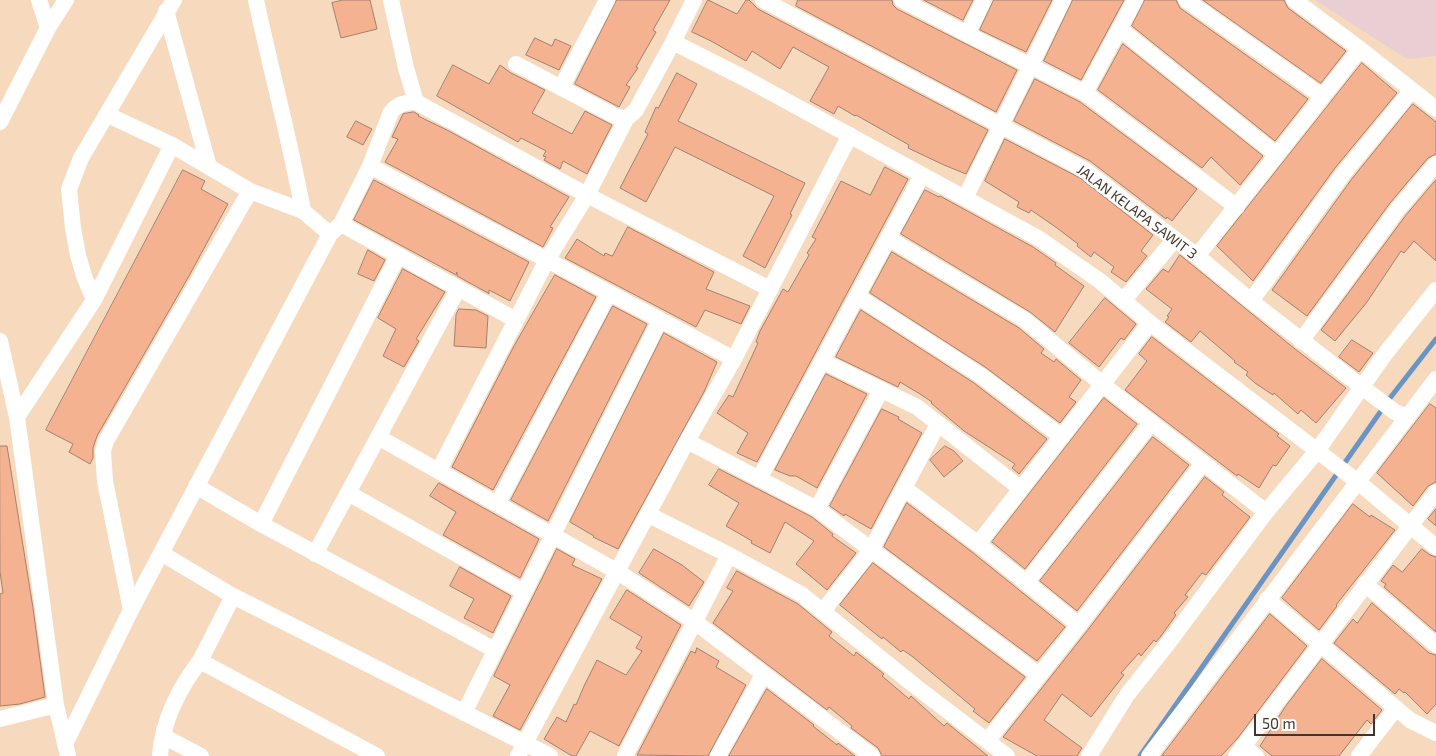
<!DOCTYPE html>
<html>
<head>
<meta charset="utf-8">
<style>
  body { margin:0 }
  #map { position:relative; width:1436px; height:756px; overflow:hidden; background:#f7dabe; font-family:"Exo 2",sans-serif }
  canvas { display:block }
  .scale { position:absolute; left:1254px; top:714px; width:121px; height:22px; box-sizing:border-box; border:2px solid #41362b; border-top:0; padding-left:6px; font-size:15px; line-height:18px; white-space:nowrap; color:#41362b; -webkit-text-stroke:4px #fff; paint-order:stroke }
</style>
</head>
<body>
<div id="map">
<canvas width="1436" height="756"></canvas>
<div class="scale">50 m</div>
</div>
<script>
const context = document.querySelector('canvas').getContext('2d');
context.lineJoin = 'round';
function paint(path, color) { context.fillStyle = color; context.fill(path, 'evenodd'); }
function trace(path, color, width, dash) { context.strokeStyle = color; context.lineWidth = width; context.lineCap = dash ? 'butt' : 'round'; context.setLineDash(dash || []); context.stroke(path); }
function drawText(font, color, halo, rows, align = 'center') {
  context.font = font + ' "Exo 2",sans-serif'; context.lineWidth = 5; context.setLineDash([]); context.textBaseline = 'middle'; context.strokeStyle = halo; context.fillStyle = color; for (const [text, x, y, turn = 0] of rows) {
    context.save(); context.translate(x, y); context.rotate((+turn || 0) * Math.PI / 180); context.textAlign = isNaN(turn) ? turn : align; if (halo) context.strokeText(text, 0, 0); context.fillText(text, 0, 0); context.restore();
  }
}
const commercial = new Path2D(`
  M 1315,0 L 1436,0 L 1436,56 L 1407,59 Z`);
const stream = new Path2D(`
  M 1140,756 L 1390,398 L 1436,339`);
const building = new Path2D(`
  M 343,0 L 370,0 L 377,29 L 341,38 L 332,3 Z
  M 617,0 L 670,0 L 653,30 L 656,32 L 636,67 L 638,68 L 626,85 L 630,87 L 619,107 L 575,84 Z
  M 708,0 L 737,14 L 746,0 L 749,0 L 758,9 L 988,130 L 966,174 L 944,165 L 908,148 L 909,145 L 856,115 L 855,116 L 838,106 L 834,114 L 810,101 L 829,67 L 793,47 L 780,69 L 752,51 L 746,61 L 711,41 L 692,32 Z
  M 798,0 L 892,0 L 893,5 L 897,9 L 1017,70 L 996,112 L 796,6 Z
  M 924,0 L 973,0 L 963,20 Z
  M 994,0 L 1052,0 L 1026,52 L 980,30 Z
  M 1073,0 L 1124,0 L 1081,80 L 1044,61 Z
  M 1145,0 L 1176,0 L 1180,8 L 1308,99 L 1275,141 L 1132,26 Z
  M 1203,0 L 1284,0 L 1288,8 L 1346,51 L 1321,83 Z
  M 535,38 L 552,46 L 555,39 L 571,46 L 559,70 L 526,55 Z
  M 1123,44 L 1263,156 L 1240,185 L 1211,157 L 1202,168 L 1098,90 Z
  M 1362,63 L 1397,93 L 1335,168 L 1253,281 L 1217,246 Z
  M 453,65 L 489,84 L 500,65 L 511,73 L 545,90 L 532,113 L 572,134 L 585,111 L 612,125 L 587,174 L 563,161 L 560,169 L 544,160 L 546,157 L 543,156 L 546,151 L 521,138 L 518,142 L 437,96 Z
  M 677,73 L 697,84 L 678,121 L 805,183 L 790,214 L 792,215 L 765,268 L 743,256 L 774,196 L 675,147 L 646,202 L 620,188 L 648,134 L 645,132 L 656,107 L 658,108 Z
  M 1035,79 L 1080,102 L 1197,189 L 1172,221 L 1167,217 L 1166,219 L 1090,161 L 1014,121 Z
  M 1413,104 L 1436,122 L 1436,154 L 1428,158 L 1390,203 L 1307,316 L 1272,290 L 1351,180 Z
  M 414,112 L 419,115 L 418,116 L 449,131 L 569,197 L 550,227 L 553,228 L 543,247 L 385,162 L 398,139 L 392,137 L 403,114 Z
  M 356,121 L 372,129 L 363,145 L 347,137 Z
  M 1005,139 L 1080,178 L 1153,235 L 1141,251 L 1147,256 L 1126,282 L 1111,272 L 1114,267 L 1094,252 L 1091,257 L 1077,246 L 1078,244 L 1057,228 L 1031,210 L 1029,213 L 1017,207 L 1019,202 L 985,181 Z
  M 885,167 L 908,179 L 757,462 L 737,453 L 748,433 L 717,413 L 729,395 L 733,397 L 758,343 L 756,342 L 760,331 L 783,289 L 788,292 L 809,255 L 807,253 L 816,239 L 812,237 L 841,181 L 870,195 Z
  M 183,170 L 205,181 L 201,189 L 228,204 L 189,276 L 97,436 L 93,448 L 93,458 L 90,464 L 69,452 L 73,444 L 46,430 Z
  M 374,180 L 529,262 L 510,301 L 489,290 L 489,294 L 488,293 L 457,276 L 457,272 L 456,275 L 354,220 Z
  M 1436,180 L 1436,261 L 1414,241 L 1404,253 L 1401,251 L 1367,302 L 1335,341 L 1321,330 L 1406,215 Z
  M 925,190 L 939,197 L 940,196 L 1033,247 L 1056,263 L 1055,265 L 1084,286 L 1055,332 L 1030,312 L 901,234 Z
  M 628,227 L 714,272 L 706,289 L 750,306 L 741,324 L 705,310 L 696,327 L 565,258 L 577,239 L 604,256 L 605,253 L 612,256 Z
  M 368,250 L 385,260 L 374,281 L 358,274 Z
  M 892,252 L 1019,328 L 1044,349 L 1041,353 L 1054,362 L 1056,359 L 1081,380 L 1069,397 L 1076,402 L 1060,423 L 985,367 L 870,293 Z
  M 1180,255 L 1295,349 L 1346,388 L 1316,423 L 1301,410 L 1298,414 L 1274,393 L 1273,395 L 1255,383 L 1246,375 L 1248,372 L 1234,362 L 1235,361 L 1200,331 L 1191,342 L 1165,322 L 1169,317 L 1167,316 L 1172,309 L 1146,289 L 1163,269 L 1168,272 Z
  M 403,269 L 445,292 L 416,339 L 419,341 L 404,367 L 383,356 L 396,329 L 378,318 Z
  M 555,275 L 596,297 L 493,490 L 452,467 L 514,346 Z
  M 1105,298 L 1136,324 L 1124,340 L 1121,338 L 1099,367 L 1069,343 Z
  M 613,306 L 647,324 L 548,521 L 511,500 Z
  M 459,309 L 476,310 L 488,316 L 486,348 L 454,346 L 456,315 Z
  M 861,310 L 974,383 L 1047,439 L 1019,474 L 1012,468 L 1015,464 L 964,431 L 931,403 L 932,402 L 920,394 L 900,382 L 898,387 L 836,357 Z
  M 664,333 L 717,362 L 704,392 L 618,549 L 593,537 L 594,536 L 570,522 Z
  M 1152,337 L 1279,434 L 1277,436 L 1290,446 L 1276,466 L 1273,465 L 1259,488 L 1238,474 L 1237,476 L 1125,390 L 1147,361 L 1139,354 Z
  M 1352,340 L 1373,353 L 1359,372 L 1339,357 Z
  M 826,374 L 867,394 L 817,488 L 796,476 L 790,476 L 775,470 Z
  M 1104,398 L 1137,424 L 1025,569 L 992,542 Z
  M 1430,404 L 1436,408 L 1436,482 L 1428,486 L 1413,506 L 1377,473 Z
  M 882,409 L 899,417 L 898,419 L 922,433 L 871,529 L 845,514 L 844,516 L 830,506 Z
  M 1153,437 L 1189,465 L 1077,611 L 1040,581 Z
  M 0,446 L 7,446 L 33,608 L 45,697 L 20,704 L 0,706 L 0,594 L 3,593 L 0,572 Z
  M 945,446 L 954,451 L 963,461 L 944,477 L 930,460 Z
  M 719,469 L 812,517 L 833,534 L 832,536 L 856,553 L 827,590 L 796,564 L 814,541 L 785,522 L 770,553 L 751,543 L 752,541 L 726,526 L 739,503 L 709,485 Z
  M 1205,477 L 1224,492 L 1222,495 L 1250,517 L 1206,575 L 1202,573 L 1185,595 L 1188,597 L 1174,613 L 1176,615 L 1161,636 L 1156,642 L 1154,640 L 1141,656 L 1139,653 L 1121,673 L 1124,675 L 1091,717 L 1062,694 L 1044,720 L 1082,748 L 1077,756 L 1037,756 L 1003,737 L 1087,631 Z
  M 439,483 L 539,539 L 520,578 L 443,535 L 456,512 L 430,496 Z
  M 907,503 L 972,552 L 1065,627 L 1037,661 L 884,547 Z
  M 1353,504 L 1370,517 L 1371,515 L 1395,530 L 1336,605 L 1337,606 L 1319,630 L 1282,598 Z
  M 1436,509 L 1436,526 L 1428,519 Z
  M 557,549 L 575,559 L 572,565 L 602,579 L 520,730 L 493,716 L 510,685 L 494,676 Z
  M 654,549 L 682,565 L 704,582 L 689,606 L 639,573 Z
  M 1422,549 L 1430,555 L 1436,557 L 1436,632 L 1384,587 L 1386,584 L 1381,581 L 1393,565 L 1402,572 Z
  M 873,563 L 1025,677 L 989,723 L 973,711 L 975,709 L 913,657 L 903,650 L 901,652 L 883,637 L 882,639 L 840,605 Z
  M 460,567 L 511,596 L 493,633 L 464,618 L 474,599 L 450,586 Z
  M 737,571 L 798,604 L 832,632 L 829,636 L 854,656 L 856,652 L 884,674 L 882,676 L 909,699 L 911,696 L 944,726 L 947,723 L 988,756 L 882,756 L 878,748 L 851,728 L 852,726 L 829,707 L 827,710 L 713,623 L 733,591 L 727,588 Z
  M 627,590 L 681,625 L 619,746 L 590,731 L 576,756 L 572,756 L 544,739 L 557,717 L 566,722 L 574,704 L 576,705 L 584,686 L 597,660 L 626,675 L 642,651 L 636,648 L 642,637 L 610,618 Z
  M 1372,603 L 1429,653 L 1436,655 L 1436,704 L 1427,714 L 1405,692 L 1404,693 L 1399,689 L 1395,694 L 1334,643 L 1353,619 L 1357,623 Z
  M 1270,614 L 1307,646 L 1237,739 L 1221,756 L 1162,756 Z
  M 697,648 L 719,661 L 716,667 L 746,685 L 708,756 L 637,755 L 691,651 L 695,653 Z
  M 1322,659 L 1382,710 L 1371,724 L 1367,720 L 1339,756 L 1272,756 L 1260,746 L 1285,707 Z
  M 767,689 L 814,725 L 813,726 L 837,745 L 838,743 L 855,756 L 729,756 Z`);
const street = new Path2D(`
  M 39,0 L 48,28
  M 256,0 C 271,71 290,140 303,211
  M 391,0 L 406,68 L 416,102
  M 763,0 L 1085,170 L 1197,256 L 1251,301 L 1362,387 L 1395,412 L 1408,417
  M 902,0 L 967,34 L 1085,93 L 1237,207
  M 1186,0 L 1322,96
  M 1294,0 L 1360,49 L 1436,109
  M 166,11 L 209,167
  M 1120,29 L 1277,155
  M 967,34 L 984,0
  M 673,42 L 748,80 L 1038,238 L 1100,281 L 1150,323 L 1358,482 L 1436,547
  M 516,64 L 615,116 L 626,119
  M 561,88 L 607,0
  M 1085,93 L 1135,0
  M 108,115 L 172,145 L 250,191 L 303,211 L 330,234
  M 0,122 L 48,28 L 66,0
  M 370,166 L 734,359
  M 965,198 L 1063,0
  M 341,224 L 516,320
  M 888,238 L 1025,320 L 1102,384 L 1266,512
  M 1197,256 L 1360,49
  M 857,296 L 980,375 L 1062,437
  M 94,300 L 84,276 L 78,255 L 73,228 L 69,189 L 81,158 L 174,0
  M 1123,301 L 1175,239
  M 1251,301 L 1343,174 L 1412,90
  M 0,341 L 17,417 L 56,705 L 68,756
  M 1301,341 L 1398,209 L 1436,164
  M 822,361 L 917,407 L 1021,489
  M 17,417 L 94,300 L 172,145
  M 378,437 L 618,572 L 695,622 L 872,756
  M 687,441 L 817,509 L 1039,675
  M 439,470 L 547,260 L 587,195 L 626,119 L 636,110 L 673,42 L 694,0
  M 759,479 L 922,175
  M 196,486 L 261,524 L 495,650
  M 904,488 L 978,544 L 1079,625
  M 348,493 L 524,592
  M 498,503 L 609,293
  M 817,509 L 881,390
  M 649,515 L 729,555 L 801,594 L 915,686 L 1007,756
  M 261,524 L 398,256
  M 978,544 L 1150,323
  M 161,553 L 233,596 L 550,756
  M 315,554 L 458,289
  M 1026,583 L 1151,423
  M 1365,584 L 1436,645
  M 1267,599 L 1410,720 L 1436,733
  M 131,610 L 105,481 L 103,451 L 106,441 L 250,191
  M 823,611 L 871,550 L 938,424
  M 200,661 L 233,596
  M 464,713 L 660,320
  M 0,719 L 56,705
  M 163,736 L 201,756
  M 988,740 L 1079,625 L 1203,463
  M 66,742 L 131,610 L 330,234 L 341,224 L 370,166 L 391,112 C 399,103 404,103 416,102 L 587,195 L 770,289
  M 1243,746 L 1256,756
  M 160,756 C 162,722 179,688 200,661 L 377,756
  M 518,756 L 687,441 L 734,359 L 850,135
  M 625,756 L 729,555
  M 718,756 L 763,675
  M 1089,756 L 1127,695 L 1169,642 L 1266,512 L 1317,451 L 1385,354 L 1436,290
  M 1149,756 L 1436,379
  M 1236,756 L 1436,492
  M 1359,756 L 1396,708`);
const streetNames = [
  ["JALAN KELAPA SAWIT 3",1137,212,37]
];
paint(commercial, '#e9ced3');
trace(stream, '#6994c6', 5);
paint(building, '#f4b291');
trace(building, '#a2806f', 1);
trace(street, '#fff', 16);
drawText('14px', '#41362b', '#fff', streetNames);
</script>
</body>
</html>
